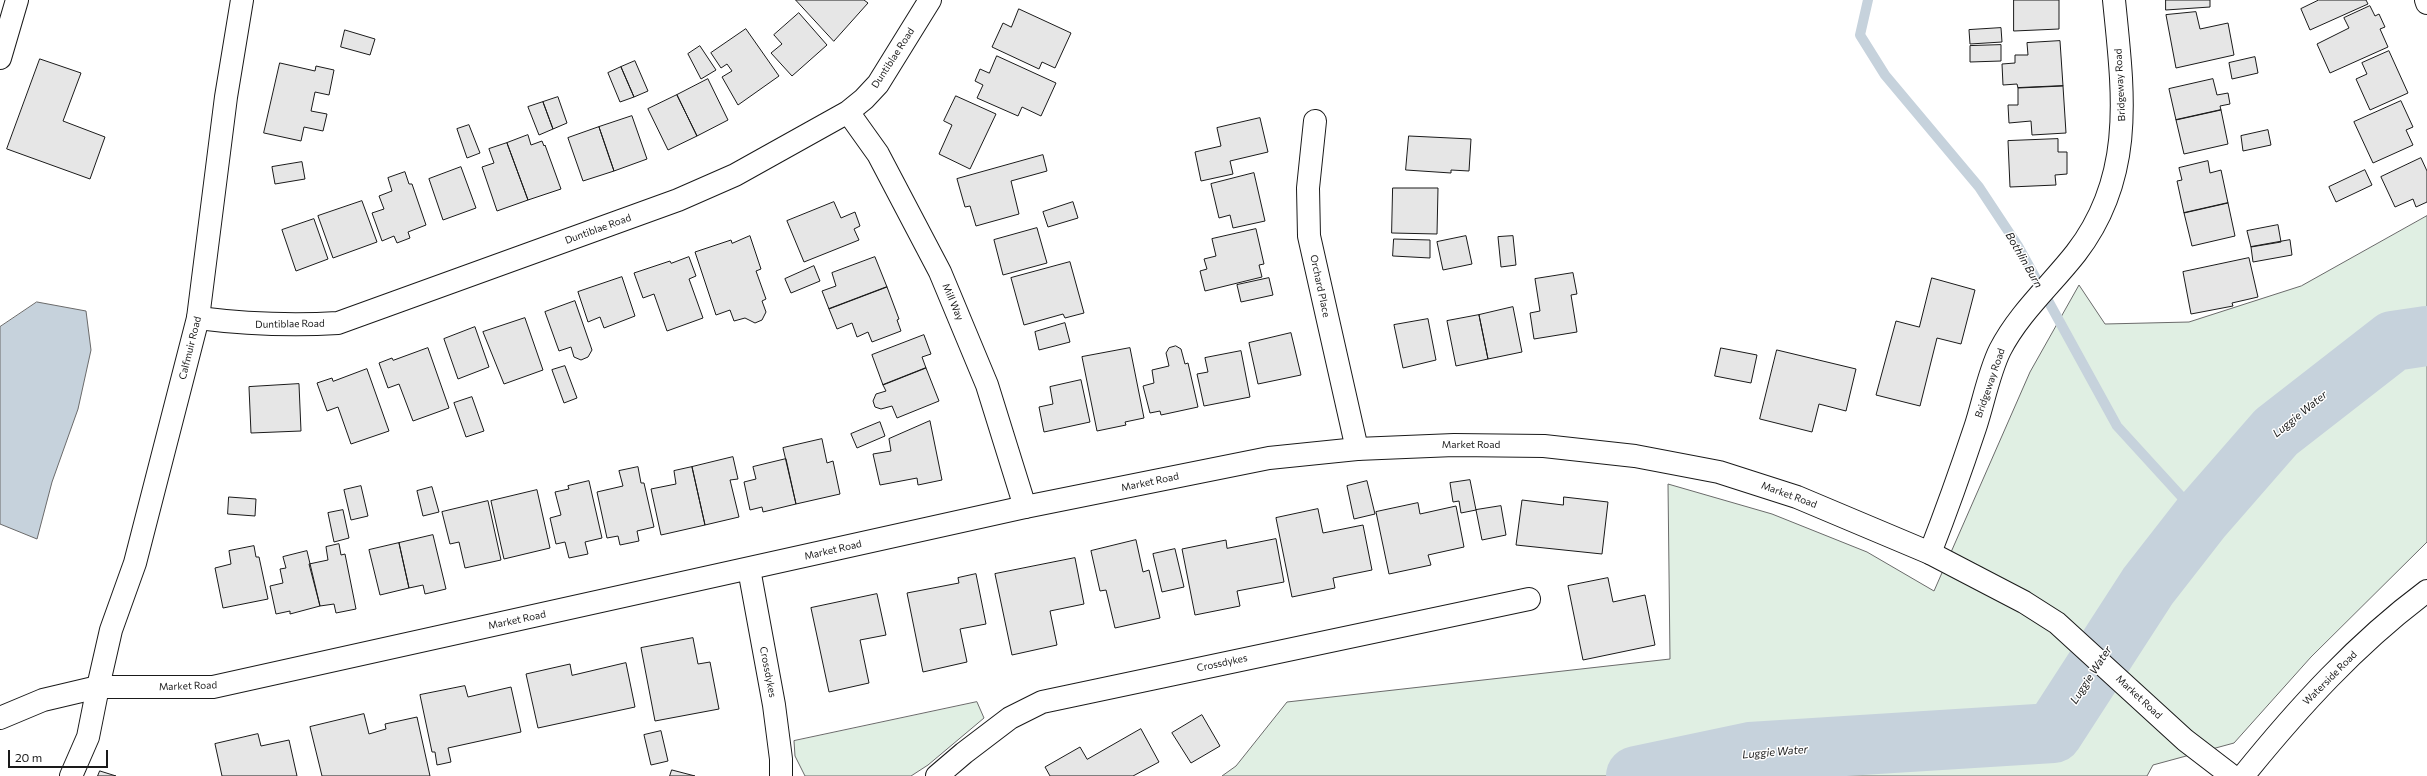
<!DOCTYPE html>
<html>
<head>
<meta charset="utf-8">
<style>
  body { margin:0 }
  #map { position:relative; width:2427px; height:776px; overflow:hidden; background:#fff; font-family:Commissioner,sans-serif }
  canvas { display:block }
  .scale { position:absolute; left:8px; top:750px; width:100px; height:18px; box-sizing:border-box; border:2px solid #1a1a1a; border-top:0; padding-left:5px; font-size:12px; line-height:14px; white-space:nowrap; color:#1a1a1a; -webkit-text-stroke:3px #fff; paint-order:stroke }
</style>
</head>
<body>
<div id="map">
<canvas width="2427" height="776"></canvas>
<div class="scale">20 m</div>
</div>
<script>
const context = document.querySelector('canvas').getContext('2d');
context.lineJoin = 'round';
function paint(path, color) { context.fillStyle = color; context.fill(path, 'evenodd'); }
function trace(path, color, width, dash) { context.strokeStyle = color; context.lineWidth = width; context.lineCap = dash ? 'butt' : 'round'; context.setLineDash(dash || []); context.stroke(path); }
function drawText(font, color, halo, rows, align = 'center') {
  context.font = font + ' Commissioner,sans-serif'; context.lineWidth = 3; context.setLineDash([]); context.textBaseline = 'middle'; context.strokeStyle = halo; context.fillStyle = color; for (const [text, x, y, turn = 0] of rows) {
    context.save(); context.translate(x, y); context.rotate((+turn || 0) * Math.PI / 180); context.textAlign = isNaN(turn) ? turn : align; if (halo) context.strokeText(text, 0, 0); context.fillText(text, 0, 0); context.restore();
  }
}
const green = new Path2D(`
  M 2427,216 L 2427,542 L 2311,657 L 2234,743 L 2153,765 L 2147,776 L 1222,776 L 1236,766 L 1287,702 L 1670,659 L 1668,484 L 1772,514 L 1867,552 L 1934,591 L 2030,372 L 2079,285 L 2105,324 L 2189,322 L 2301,286 Z
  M 977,702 L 984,718 L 928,765 L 911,776 L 805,776 L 795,756 L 794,741 Z`);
const water = new Path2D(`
  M 37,302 L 86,311 L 91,350 L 78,409 L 52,482 L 37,539 L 0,524 L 0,327 Z`);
const stream = new Path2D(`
  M 1868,0 L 1860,35 L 1885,75 L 1979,187 L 2018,246 L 2117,426 L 2201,518`);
const river = new Path2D(`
  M 1636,776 L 1750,752 L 2053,733 L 2148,586 L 2201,518 L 2276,432 L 2393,341 L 2427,336`);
const building = new Path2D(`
  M 796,0 L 864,0 L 868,3 L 834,41 Z
  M 2014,0 L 2059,0 L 2059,29 L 2014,31 Z
  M 2166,0 L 2210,0 L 2210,7 L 2166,10 Z
  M 2319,0 L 2366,0 L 2368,4 L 2310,30 L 2301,9 Z
  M 2370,6 L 2375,16 L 2379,14 L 2385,27 L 2380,29 L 2388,47 L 2330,73 L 2317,44 L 2349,28 L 2344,18 Z
  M 1019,9 L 1071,33 L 1055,68 L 1042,62 L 1039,69 L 992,47 L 1003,23 L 1011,27 Z
  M 2196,12 L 2200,29 L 2228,23 L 2234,55 L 2176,68 L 2166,15 Z
  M 799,13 L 827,45 L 792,76 L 771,53 L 782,44 L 774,35 Z
  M 2001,28 L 2002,42 L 1970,44 L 1969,30 Z
  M 746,29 L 779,76 L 738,105 L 722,77 L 732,71 L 727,64 L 721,68 L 711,53 Z
  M 345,30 L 375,39 L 370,55 L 341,47 Z
  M 2060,41 L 2063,86 L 2018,88 L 2017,84 L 2003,85 L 2002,64 L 2015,63 L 2015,55 L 2028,55 L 2027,43 Z
  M 2001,45 L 2001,61 L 1970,62 L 1970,46 Z
  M 700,46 L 716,70 L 701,79 L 688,54 Z
  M 2389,51 L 2408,93 L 2370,110 L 2356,79 L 2367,74 L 2362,63 Z
  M 997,56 L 1056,83 L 1041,116 L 1022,107 L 1018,116 L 977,98 L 983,85 L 975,81 L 980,69 L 989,73 Z
  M 2255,57 L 2258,73 L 2232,79 L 2229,63 Z
  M 40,59 L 81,73 L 63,121 L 105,137 L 90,179 L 7,149 Z
  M 635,61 L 648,91 L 634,97 L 621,67 Z
  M 280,63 L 315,71 L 316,66 L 334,70 L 329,95 L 315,92 L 311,111 L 327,114 L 323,131 L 304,127 L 301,141 L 264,133 Z
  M 621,67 L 634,97 L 620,102 L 608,73 Z
  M 708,79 L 728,120 L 697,136 L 677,95 Z
  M 2213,79 L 2217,95 L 2228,93 L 2230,104 L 2220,106 L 2221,110 L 2176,120 L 2169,89 Z
  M 2063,86 L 2066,133 L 2032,135 L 2031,121 L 2009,123 L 2008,105 L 2018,105 L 2018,88 Z
  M 677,95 L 697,136 L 668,150 L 648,109 Z
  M 956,96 L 996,114 L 970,169 L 939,154 L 952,125 L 944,121 Z
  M 558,97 L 567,123 L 553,129 L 543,102 Z
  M 2401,101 L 2413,127 L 2406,130 L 2413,145 L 2373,163 L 2354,122 Z
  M 543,102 L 553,129 L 539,135 L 528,107 Z
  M 2221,110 L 2228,144 L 2184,154 L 2176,120 Z
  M 632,116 L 647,159 L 614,171 L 599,127 Z
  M 1260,118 L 1268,152 L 1230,161 L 1233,174 L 1201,181 L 1195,152 L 1221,146 L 1217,128 Z
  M 469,125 L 480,153 L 467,158 L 457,129 Z
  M 599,127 L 614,171 L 583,181 L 568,138 Z
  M 2268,130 L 2271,145 L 2243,151 L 2241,136 Z
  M 528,135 L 531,145 L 542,141 L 544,146 L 545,145 L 561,189 L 528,200 L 507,143 Z
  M 1409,136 L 1471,139 L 1469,171 L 1451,170 L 1451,173 L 1406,170 Z
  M 2058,139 L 2058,152 L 2067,152 L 2067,174 L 2055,175 L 2056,185 L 2010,187 L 2008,141 Z
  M 507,143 L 528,200 L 497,211 L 482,167 L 494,163 L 489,149 Z
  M 1043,155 L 1047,171 L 1011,181 L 1019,214 L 976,226 L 970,206 L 965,207 L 957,179 Z
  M 2421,158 L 2427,171 L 2427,202 L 2416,207 L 2413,199 L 2395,207 L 2381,177 Z
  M 2208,161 L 2210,173 L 2221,170 L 2228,203 L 2184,213 L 2177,181 L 2182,180 L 2179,168 Z
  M 302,162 L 305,179 L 275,184 L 272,167 Z
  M 461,167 L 476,208 L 443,220 L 429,179 Z
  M 2365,170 L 2372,185 L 2336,202 L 2329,187 Z
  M 405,172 L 409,184 L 412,184 L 426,225 L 408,232 L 410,238 L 397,243 L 394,236 L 382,241 L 372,213 L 384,209 L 379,196 L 392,191 L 388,178 Z
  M 1254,173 L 1265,221 L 1233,228 L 1230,215 L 1219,218 L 1211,184 Z
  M 1393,188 L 1438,188 L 1437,234 L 1392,233 Z
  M 362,201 L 377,242 L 333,258 L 318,216 Z
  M 834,202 L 841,218 L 855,212 L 860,226 L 854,229 L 859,240 L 804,262 L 787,221 Z
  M 1073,202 L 1078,218 L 1048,227 L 1043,212 Z
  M 2228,203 L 2235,236 L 2192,246 L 2184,213 Z
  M 314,219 L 328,259 L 296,271 L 282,230 Z
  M 2278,225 L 2281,242 L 2251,247 L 2247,231 Z
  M 1037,228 L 1047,263 L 1003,275 L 994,240 Z
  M 1256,229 L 1264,264 L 1259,265 L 1262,277 L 1205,291 L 1200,271 L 1207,269 L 1204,259 L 1216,256 L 1212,239 Z
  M 750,236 L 761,269 L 756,271 L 766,299 L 762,301 L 766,312 L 762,320 L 755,323 L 745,318 L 734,321 L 730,310 L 716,315 L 695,252 L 731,240 L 732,243 Z
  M 1466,236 L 1472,264 L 1443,270 L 1437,242 Z
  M 1513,236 L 1516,265 L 1501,267 L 1498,237 Z
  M 1394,239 L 1430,240 L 1430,258 L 1393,256 Z
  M 2290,240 L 2292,255 L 2253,262 L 2251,247 Z
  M 689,257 L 696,276 L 689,279 L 703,318 L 667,331 L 654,294 L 643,298 L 634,273 L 670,261 L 671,263 Z
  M 875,257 L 887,287 L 829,309 L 822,291 L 836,286 L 832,273 Z
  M 2249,258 L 2258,297 L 2232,303 L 2233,306 L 2191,314 L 2183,272 Z
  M 1070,262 L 1084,313 L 1065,318 L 1063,314 L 1024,325 L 1011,278 Z
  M 814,266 L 820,281 L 791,293 L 785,279 Z
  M 1573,273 L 1577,294 L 1571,295 L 1577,332 L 1534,339 L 1530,313 L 1540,311 L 1535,279 Z
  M 622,277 L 635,316 L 604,328 L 600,317 L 588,322 L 578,292 Z
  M 1269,278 L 1273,295 L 1241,302 L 1237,285 Z
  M 1932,278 L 1975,290 L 1961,344 L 1937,338 L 1920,406 L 1876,395 L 1896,321 L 1919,327 Z
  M 887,287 L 899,319 L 897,320 L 901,331 L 872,342 L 868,332 L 857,337 L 852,323 L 837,329 L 829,309 Z
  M 575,301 L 592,350 L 588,357 L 581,360 L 574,357 L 571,347 L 559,351 L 545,312 Z
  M 1513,307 L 1522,352 L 1488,359 L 1479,315 Z
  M 1479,315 L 1488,359 L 1456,366 L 1447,321 Z
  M 525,318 L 543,370 L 504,384 L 483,332 Z
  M 1428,319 L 1436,360 L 1403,368 L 1394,325 Z
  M 1065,323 L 1070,342 L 1039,350 L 1035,332 Z
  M 475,327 L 489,367 L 458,379 L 444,339 Z
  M 1291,333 L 1301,375 L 1258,384 L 1249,343 Z
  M 924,335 L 931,354 L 922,357 L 926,368 L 883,385 L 872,355 Z
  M 1176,346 L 1181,349 L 1185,364 L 1188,363 L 1198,407 L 1161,415 L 1160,411 L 1150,413 L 1143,386 L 1154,383 L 1152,370 L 1169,366 L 1166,353 L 1169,348 Z
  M 428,348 L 449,408 L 413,421 L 399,384 L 388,388 L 379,363 L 392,358 L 393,360 Z
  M 1130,348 L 1144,418 L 1125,422 L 1126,425 L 1097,431 L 1082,357 Z
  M 1721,348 L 1757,355 L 1751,383 L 1715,376 Z
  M 1777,350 L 1856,369 L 1846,411 L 1819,404 L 1812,432 L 1760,419 Z
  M 1241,351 L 1250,397 L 1204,406 L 1197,374 L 1208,372 L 1205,358 Z
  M 565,366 L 577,398 L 564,403 L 552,370 Z
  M 926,368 L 939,401 L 897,418 L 892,406 L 881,409 L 875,407 L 873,401 L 876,394 L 886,391 L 883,385 Z
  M 367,369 L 389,431 L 351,444 L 338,407 L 327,411 L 317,383 L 332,378 L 333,381 Z
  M 1081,380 L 1090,422 L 1044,432 L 1039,407 L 1053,404 L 1050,387 Z
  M 299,384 L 301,431 L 251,433 L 249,387 Z
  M 472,397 L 484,431 L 466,437 L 454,403 Z
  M 930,421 L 942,480 L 918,485 L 917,478 L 880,485 L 873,454 L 891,451 L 889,439 Z
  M 880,422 L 885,436 L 857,448 L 851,434 Z
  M 822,439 L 827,463 L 833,461 L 840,494 L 796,504 L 783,448 Z
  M 733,457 L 738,479 L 730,480 L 739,517 L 705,525 L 692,467 Z
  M 786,459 L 796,504 L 763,512 L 762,507 L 750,510 L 744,482 L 756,479 L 753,467 Z
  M 638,467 L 641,483 L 644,483 L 654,527 L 637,531 L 639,541 L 620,545 L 618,536 L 607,538 L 597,492 L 623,486 L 619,471 Z
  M 692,467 L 705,525 L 661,535 L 651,489 L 676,484 L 674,471 Z
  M 1470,480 L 1476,510 L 1461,513 L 1459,501 L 1453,502 L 1450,483 Z
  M 589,481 L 602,538 L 585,542 L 588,554 L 569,558 L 565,542 L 556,544 L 550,518 L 561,515 L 555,492 L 569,489 L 568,486 Z
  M 1367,481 L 1375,514 L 1354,519 L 1347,486 Z
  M 361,486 L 368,516 L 351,520 L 344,490 Z
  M 432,487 L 439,512 L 423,516 L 417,491 Z
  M 537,490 L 550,548 L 504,559 L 491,501 Z
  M 229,497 L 256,499 L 255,516 L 228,514 Z
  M 1564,497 L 1608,502 L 1602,554 L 1516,545 L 1522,500 L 1563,505 Z
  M 488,501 L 501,560 L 465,568 L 459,542 L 450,544 L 442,512 Z
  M 1418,503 L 1420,514 L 1456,506 L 1464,547 L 1428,555 L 1431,565 L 1389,574 L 1376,512 Z
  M 1501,506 L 1506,535 L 1482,540 L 1476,510 Z
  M 1318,509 L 1323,533 L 1363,525 L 1372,570 L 1333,578 L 1335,588 L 1292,597 L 1276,518 Z
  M 343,510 L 349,538 L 334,542 L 328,513 Z
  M 433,535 L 446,589 L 425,594 L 423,585 L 409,588 L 399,543 Z
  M 1276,539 L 1284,582 L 1237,591 L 1240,606 L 1195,615 L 1182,549 L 1226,540 L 1227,548 Z
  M 1136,540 L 1143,572 L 1149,570 L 1160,618 L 1115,628 L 1106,590 L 1100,591 L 1091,551 Z
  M 399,543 L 409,588 L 380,595 L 369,550 Z
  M 339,544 L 341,555 L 345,554 L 356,609 L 336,613 L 334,604 L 320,606 L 309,564 L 328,560 L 326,547 Z
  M 254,546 L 256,557 L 259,557 L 268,599 L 223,608 L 215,568 L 231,564 L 229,551 Z
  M 1175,549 L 1184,587 L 1162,592 L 1153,554 Z
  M 307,551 L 320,606 L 290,614 L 290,611 L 276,614 L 270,586 L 283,583 L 280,569 L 286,568 L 283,557 Z
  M 1075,558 L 1084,604 L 1050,611 L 1057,645 L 1012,655 L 995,574 Z
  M 976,574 L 986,624 L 960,629 L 967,662 L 923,672 L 907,593 L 959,583 L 958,578 Z
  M 1608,578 L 1613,602 L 1645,595 L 1655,645 L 1583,660 L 1568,586 Z
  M 877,594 L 886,635 L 860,640 L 869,683 L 829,692 L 811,608 Z
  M 693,638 L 698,664 L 710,662 L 719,709 L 655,721 L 641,648 Z
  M 626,663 L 635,707 L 538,728 L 526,674 L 570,664 L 572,675 Z
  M 465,686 L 468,697 L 511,687 L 521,732 L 448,748 L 451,762 L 437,765 L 435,752 L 432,752 L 420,695 Z
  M 364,714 L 369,734 L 386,729 L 385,724 L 417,717 L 430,776 L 322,776 L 310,727 Z
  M 1202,715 L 1220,746 L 1191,763 L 1172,733 Z
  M 1141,729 L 1159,762 L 1133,776 L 1050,776 L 1045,767 L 1080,747 L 1087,759 Z
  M 661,731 L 668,761 L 651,765 L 644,735 Z
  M 258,734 L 261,746 L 289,740 L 297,776 L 222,776 L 215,744 Z
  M 672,770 L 695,776 L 670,776 Z
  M 100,771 L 116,776 L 98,776 Z`);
const minor = new Path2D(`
  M 2426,0 L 2427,3
  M 0,58 L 17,0
  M 848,112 L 878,154 L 940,272 L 987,385 L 1025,507
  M 1315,121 L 1308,188 L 1309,236 L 1357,449
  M 198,318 C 246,324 290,326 338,323 L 678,200 L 735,175 L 848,112 L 864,99 L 878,84 L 930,0
  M 1930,553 C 1946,512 1961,470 1975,428 C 1983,404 1989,372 2000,350 C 2019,313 2051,285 2076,253 C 2136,175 2123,91 2114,0
  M 749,569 L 774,705 L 781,759 L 781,776
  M 0,718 L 43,700 L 98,687 L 88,737 L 71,776
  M 937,776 L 964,753 L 1010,718 L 1042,702 L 1529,599`);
const tertiary = new Path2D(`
  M 242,0 L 226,97 L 198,318 L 135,563 L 111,630 L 98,687 L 213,687 L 1025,507 L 1269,458 L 1357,449 L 1454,445 L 1544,446 L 1635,456 L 1719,472 L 1797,497 L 1930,553 L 2024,602 L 2057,623 L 2185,740 L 2232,776`);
const secondary = new Path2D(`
  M 2243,776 C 2298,708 2357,643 2427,591`);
const streetNames = [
  ["Duntiblae Road",893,58,-57],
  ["Bridgeway Road",2120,85,-93],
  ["Duntiblae Road",598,229,-20],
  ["Orchard Place",1320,286,78],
  ["Mill Way",953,302,67],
  ["Duntiblae Road",290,324,-1],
  ["Calfmuir Road",190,348,-76],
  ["Bridgeway Road",1990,383,-71],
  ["Market Road",1471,445],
  ["Market Road",1150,482,-12],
  ["Market Road",1789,495,20],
  ["Market Road",833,550,-13],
  ["Market Road",517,620,-12],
  ["Crossdykes",1222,663,-12],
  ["Crossdykes",768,672,79],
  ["Waterside Road",2330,678,-45],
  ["Market Road",188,686,-2],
  ["Market Road",2139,697,43]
];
const waterNames = [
  ["Bothlin Burn",2024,260,60],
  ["Luggie Water",2300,414,-39],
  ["Luggie Water",2091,675,-57],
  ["Luggie Water",1775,752,-5]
];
paint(green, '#e0efe3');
trace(green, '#6a6a6a', 1);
paint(water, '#c6d2dc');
trace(water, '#6a6a6a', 1);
trace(stream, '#c6d2dc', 10);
trace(river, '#c6d2dc', 60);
paint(building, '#e6e6e6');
trace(building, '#1a1a1a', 1);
trace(minor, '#1a1a1a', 24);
trace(tertiary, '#1a1a1a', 24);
trace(secondary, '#1a1a1a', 24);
trace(minor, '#fff', 22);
trace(tertiary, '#fff', 22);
trace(secondary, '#fff', 22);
drawText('10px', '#1a1a1a', '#fff', streetNames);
drawText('italic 11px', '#1a1a1a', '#fff', waterNames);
</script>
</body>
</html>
